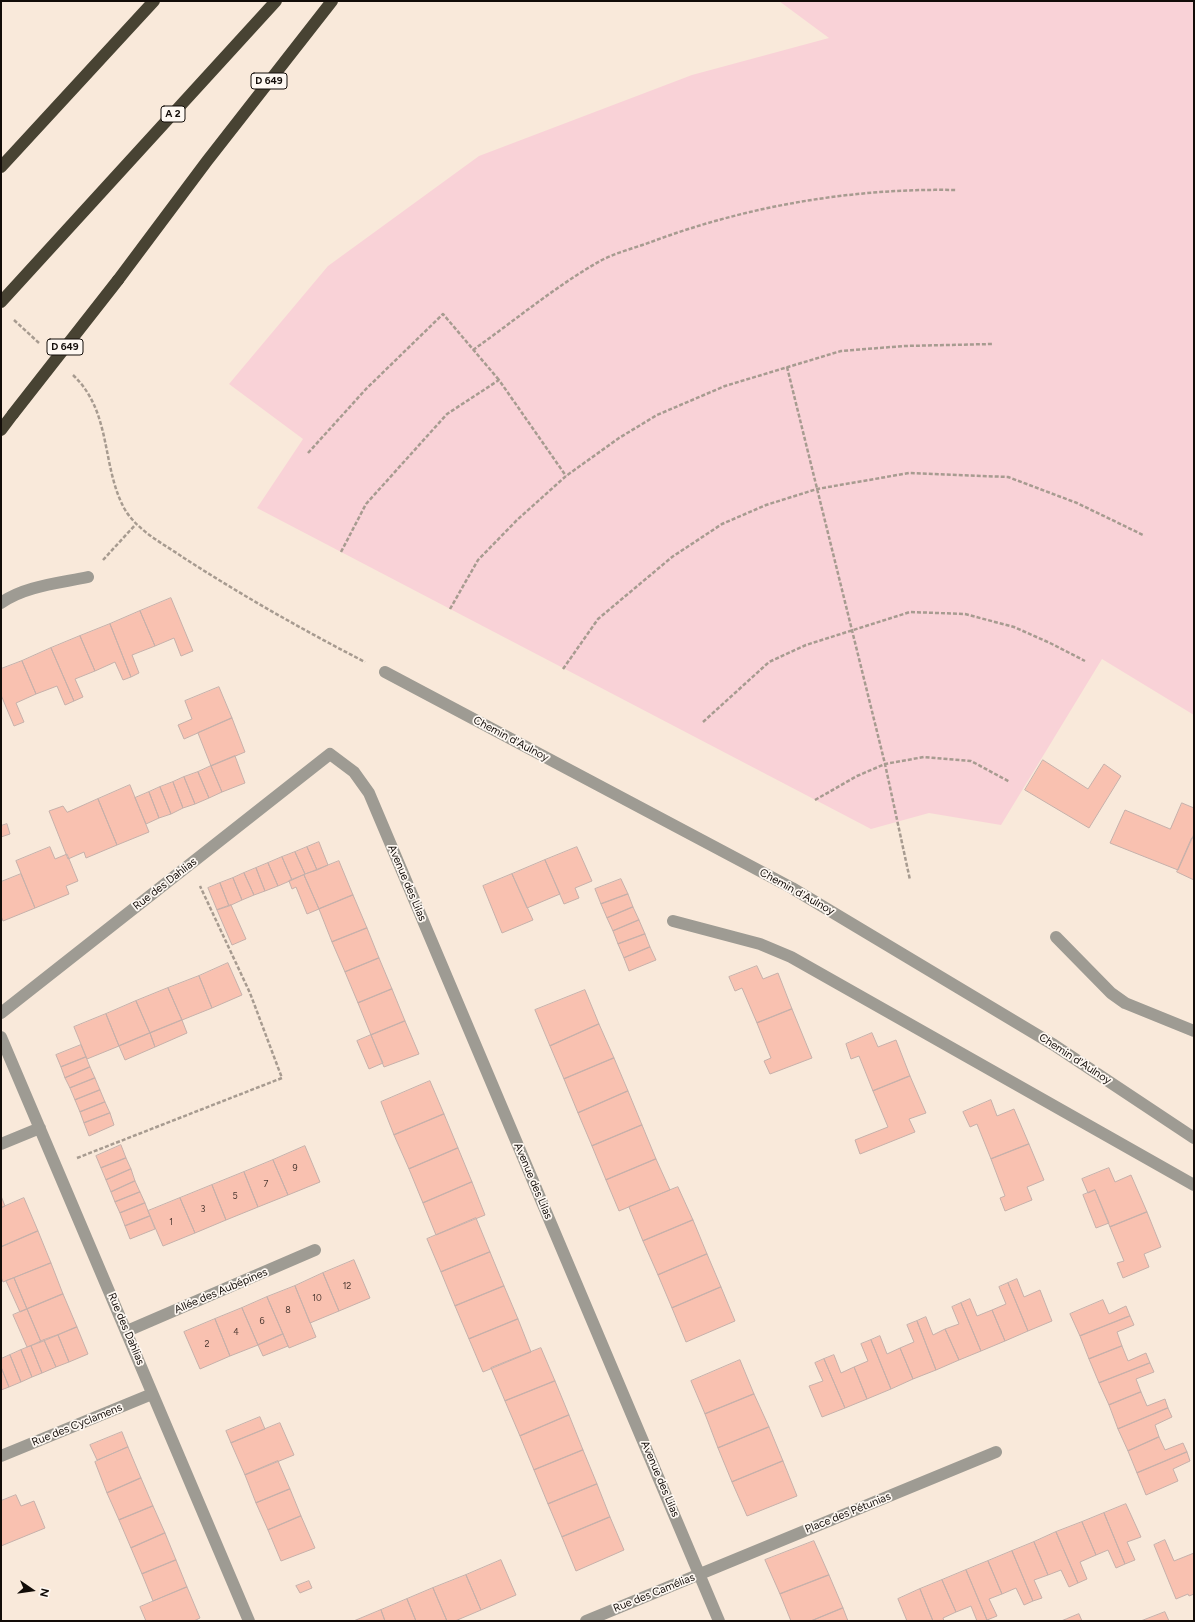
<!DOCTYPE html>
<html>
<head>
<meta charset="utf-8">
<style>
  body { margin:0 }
  #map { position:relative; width:1195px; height:1622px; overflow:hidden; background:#f9e9da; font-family:Figtree,sans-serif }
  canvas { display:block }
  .frame { position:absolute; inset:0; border:2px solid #120c08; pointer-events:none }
  .north { position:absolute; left:12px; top:1570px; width:40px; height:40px; -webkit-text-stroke:3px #fef8f2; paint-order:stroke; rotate:103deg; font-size:11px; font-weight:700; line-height:16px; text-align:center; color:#120c08 }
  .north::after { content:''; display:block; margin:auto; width:14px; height:18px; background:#120c08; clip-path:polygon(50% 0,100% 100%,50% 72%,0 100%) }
</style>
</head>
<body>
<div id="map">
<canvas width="1195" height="1622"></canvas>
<div class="frame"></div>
<div class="north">N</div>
</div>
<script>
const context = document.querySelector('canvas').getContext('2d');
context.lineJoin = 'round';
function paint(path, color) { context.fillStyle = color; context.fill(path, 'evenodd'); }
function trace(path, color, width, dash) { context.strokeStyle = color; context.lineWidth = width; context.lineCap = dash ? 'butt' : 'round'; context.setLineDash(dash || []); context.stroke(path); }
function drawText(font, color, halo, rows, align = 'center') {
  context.font = font + ' Figtree,sans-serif'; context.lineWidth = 3.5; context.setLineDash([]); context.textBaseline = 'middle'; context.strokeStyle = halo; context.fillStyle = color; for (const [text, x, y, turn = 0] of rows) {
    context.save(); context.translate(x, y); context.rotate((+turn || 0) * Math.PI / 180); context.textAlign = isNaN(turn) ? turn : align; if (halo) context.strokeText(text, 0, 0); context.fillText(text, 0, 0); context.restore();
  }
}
const green = new Path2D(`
  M 779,1 L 1194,1 L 1194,715 L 1102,659 L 1001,825 L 929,813 L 871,829 L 257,508 L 303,439 L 229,384 L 328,266 L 479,156 L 692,75 L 829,38 Z`);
const building = new Path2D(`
  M 171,598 L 193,651 L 181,656 L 174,638 L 155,646 L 140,611 Z
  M 140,611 L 155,646 L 132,655 L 139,673 L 131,677 L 110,624 Z
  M 110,624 L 131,677 L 123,680 L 115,662 L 95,671 L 80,636 Z
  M 80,636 L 95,671 L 75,679 L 83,697 L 74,701 L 51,648 Z
  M 51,648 L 74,701 L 65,705 L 57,686 L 36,694 L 22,661 Z
  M 22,661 L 36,694 L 16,703 L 24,722 L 14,726 L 1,695 L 1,669 Z
  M 219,687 L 232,718 L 184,739 L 178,725 L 192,719 L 185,701 Z
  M 232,718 L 245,752 L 211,766 L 198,733 Z
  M 235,756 L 245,783 L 222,792 L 211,766 Z
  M 1043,760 L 1088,789 L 1104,764 L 1121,776 L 1089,828 L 1025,790 Z
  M 211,766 L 222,792 L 209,798 L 198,772 Z
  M 198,772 L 209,798 L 195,804 L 184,777 Z
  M 184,777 L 195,804 L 183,808 L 173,782 Z
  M 173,782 L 183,808 L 171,814 L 160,787 Z
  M 130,785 L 149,832 L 117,845 L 98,799 Z
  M 160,787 L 171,814 L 159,818 L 149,792 Z
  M 149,792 L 159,818 L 146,824 L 135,798 Z
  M 98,799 L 117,845 L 86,858 L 84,852 L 68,859 L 49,811 L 63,806 L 67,812 Z
  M 1182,803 L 1194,808 L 1194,834 L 1178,870 L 1110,843 L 1125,810 L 1170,829 Z
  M 7,824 L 10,834 L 1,837 L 1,826 Z
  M 1192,838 L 1194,838 L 1194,880 L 1177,872 Z
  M 319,842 L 328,865 L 317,870 L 307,847 Z
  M 50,847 L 55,859 L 67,854 L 78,881 L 66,886 L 69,894 L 35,908 L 16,861 Z
  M 307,847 L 317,870 L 305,874 L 295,852 Z
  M 577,847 L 592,881 L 575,888 L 579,898 L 564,904 L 545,860 Z
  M 295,852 L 305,874 L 292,880 L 282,857 Z
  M 282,857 L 292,880 L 278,886 L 268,863 Z
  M 545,860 L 560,894 L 527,908 L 512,874 Z
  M 339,861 L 353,895 L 319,909 L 304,875 Z
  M 268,863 L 278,886 L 265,891 L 256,868 Z
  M 256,868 L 265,891 L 254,895 L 244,873 Z
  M 244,873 L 254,895 L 242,900 L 233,878 Z
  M 21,874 L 35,908 L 3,921 L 1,916 L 1,882 Z
  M 512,874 L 533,920 L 502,933 L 483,886 Z
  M 304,875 L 319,909 L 307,914 L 296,887 L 292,889 L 289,881 Z
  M 233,878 L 242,900 L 229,906 L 220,883 Z
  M 621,879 L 628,894 L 601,904 L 595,889 Z
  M 220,883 L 229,906 L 217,910 L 208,888 Z
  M 628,894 L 633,907 L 607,918 L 601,904 Z
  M 353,895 L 367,928 L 332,942 L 319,909 Z
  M 231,905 L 246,939 L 232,945 L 217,910 Z
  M 633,907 L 639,920 L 613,931 L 607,918 Z
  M 639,920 L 645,934 L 618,944 L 613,931 Z
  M 367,928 L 379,958 L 345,972 L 332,942 Z
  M 645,934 L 650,947 L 624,958 L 618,944 Z
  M 650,947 L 656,960 L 629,971 L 624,958 Z
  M 379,958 L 392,989 L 358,1003 L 345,972 Z
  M 228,963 L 242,995 L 212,1008 L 199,976 Z
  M 757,966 L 763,979 L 778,973 L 792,1009 L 757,1023 L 742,988 L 735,991 L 729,977 Z
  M 199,976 L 212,1008 L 182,1020 L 168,988 Z
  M 168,988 L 182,1020 L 150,1033 L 136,1001 Z
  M 392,989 L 405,1021 L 371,1035 L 358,1003 Z
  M 585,990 L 599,1024 L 550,1046 L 535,1010 Z
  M 136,1001 L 150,1033 L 119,1046 L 106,1014 Z
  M 792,1009 L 812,1058 L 770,1074 L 764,1061 L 771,1058 L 757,1023 Z
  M 106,1014 L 119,1046 L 87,1059 L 74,1027 Z
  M 182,1020 L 187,1033 L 155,1047 L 150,1033 Z
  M 405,1021 L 419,1054 L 384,1067 L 371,1035 Z
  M 599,1024 L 614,1058 L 564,1079 L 550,1046 Z
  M 150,1033 L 155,1047 L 125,1060 L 119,1046 Z
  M 872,1033 L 878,1047 L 896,1040 L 910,1076 L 873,1091 L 859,1056 L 851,1059 L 846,1044 Z
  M 371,1035 L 383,1063 L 369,1069 L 357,1041 Z
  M 81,1045 L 86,1057 L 61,1067 L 56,1055 Z
  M 86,1057 L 90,1067 L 65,1078 L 61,1067 Z
  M 614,1058 L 628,1091 L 578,1113 L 564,1079 Z
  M 90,1067 L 95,1078 L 70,1088 L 65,1078 Z
  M 910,1076 L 926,1113 L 909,1119 L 915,1132 L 860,1154 L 855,1140 L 888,1127 L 873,1091 Z
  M 95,1078 L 100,1090 L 75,1100 L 70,1088 Z
  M 430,1081 L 444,1114 L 394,1135 L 381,1102 Z
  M 100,1090 L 105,1102 L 80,1112 L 75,1100 Z
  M 628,1091 L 642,1125 L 592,1146 L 578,1113 Z
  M 991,1100 L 997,1116 L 1014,1109 L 1029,1144 L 991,1159 L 977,1124 L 970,1127 L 963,1112 Z
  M 105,1102 L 110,1113 L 84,1123 L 80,1112 Z
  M 110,1113 L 114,1125 L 89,1136 L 84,1123 Z
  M 444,1114 L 458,1148 L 409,1169 L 394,1135 Z
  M 642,1125 L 656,1159 L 606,1180 L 592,1146 Z
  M 1029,1144 L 1044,1180 L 1027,1187 L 1032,1200 L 1005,1211 L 1000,1198 L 1005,1196 L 991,1159 Z
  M 121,1145 L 126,1158 L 101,1168 L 96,1156 Z
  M 305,1146 L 320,1182 L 288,1195 L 273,1160 Z
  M 458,1148 L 472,1182 L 423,1203 L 409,1169 Z
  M 126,1158 L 131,1169 L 106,1180 L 101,1168 Z
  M 656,1159 L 670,1190 L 619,1211 L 606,1180 Z
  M 273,1160 L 288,1195 L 258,1207 L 244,1172 Z
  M 1109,1168 L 1115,1182 L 1131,1175 L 1147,1212 L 1110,1227 L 1095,1190 L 1088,1193 L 1082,1179 Z
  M 131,1169 L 135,1181 L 111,1192 L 106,1180 Z
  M 244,1172 L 258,1207 L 226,1220 L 212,1185 Z
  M 135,1181 L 140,1192 L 115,1202 L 111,1192 Z
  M 472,1182 L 485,1215 L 436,1235 L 423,1203 Z
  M 212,1185 L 226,1220 L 195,1233 L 180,1198 Z
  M 678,1187 L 693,1220 L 643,1241 L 629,1207 Z
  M 1095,1190 L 1109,1223 L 1096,1228 L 1083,1195 Z
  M 140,1192 L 145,1203 L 120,1213 L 115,1202 Z
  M 1,1196 L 5,1206 L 1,1208 Z
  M 24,1198 L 38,1231 L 1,1247 L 1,1208 Z
  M 180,1198 L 195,1233 L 163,1246 L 148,1211 Z
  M 145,1203 L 150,1216 L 125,1226 L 120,1213 Z
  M 1147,1212 L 1161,1247 L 1144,1254 L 1149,1267 L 1123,1278 L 1117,1263 L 1124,1261 L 1110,1227 Z
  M 150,1216 L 155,1229 L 130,1239 L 125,1226 Z
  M 476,1218 L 490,1252 L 441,1272 L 427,1239 Z
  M 693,1220 L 707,1254 L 658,1275 L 643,1241 Z
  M 38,1231 L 51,1263 L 3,1282 L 1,1277 L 1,1247 Z
  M 490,1252 L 504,1286 L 455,1306 L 441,1272 Z
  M 707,1254 L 721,1287 L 672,1308 L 658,1275 Z
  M 354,1260 L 370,1298 L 339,1311 L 323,1273 Z
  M 51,1263 L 63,1294 L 27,1309 L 14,1278 Z
  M 323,1273 L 339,1311 L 310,1323 L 295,1286 Z
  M 14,1278 L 27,1309 L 20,1312 L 6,1281 Z
  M 1017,1279 L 1024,1297 L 1040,1290 L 1052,1321 L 1028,1331 L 1008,1283 Z
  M 1008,1283 L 1028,1331 L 1005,1341 L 992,1310 L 1006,1304 L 999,1287 Z
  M 295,1286 L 316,1337 L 289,1348 L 267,1297 Z
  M 504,1286 L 518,1319 L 469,1339 L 455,1306 Z
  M 721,1287 L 735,1321 L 686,1342 L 672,1308 Z
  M 63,1294 L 77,1327 L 41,1342 L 27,1309 Z
  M 267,1297 L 283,1334 L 258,1345 L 242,1308 Z
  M 970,1299 L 977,1316 L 992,1310 L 1005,1341 L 981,1351 L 961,1303 Z
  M 1103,1300 L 1109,1314 L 1126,1306 L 1130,1316 L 1080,1336 L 1070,1314 Z
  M 961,1303 L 981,1351 L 959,1360 L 945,1329 L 959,1324 L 952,1307 Z
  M 242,1308 L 258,1345 L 230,1356 L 215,1319 Z
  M 27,1309 L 41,1342 L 27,1347 L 13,1315 Z
  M 1130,1316 L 1134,1325 L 1117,1332 L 1122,1346 L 1089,1359 L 1080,1336 Z
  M 926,1317 L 933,1335 L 945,1329 L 959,1360 L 936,1370 L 917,1321 Z
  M 215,1319 L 230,1356 L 200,1369 L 184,1332 Z
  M 518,1319 L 531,1352 L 483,1372 L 469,1339 Z
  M 917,1321 L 936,1370 L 913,1379 L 900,1348 L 914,1342 L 907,1325 Z
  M 77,1327 L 88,1354 L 69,1362 L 58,1335 Z
  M 283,1334 L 288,1346 L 263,1356 L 258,1345 Z
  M 58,1335 L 69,1362 L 56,1367 L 44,1340 Z
  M 880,1336 L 887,1354 L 900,1348 L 913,1379 L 891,1389 L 871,1340 Z
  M 44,1340 L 56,1367 L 42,1373 L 31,1346 Z
  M 871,1340 L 891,1389 L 867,1399 L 854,1367 L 868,1361 L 861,1344 Z
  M 31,1346 L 42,1373 L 32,1377 L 21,1350 Z
  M 1122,1346 L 1128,1361 L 1146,1353 L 1150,1363 L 1099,1383 L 1089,1359 Z
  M 541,1348 L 555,1381 L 505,1401 L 491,1368 Z
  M 21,1350 L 32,1377 L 21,1382 L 10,1355 Z
  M 10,1355 L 21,1382 L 9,1387 L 1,1367 L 1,1359 Z
  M 834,1355 L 841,1373 L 854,1367 L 867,1399 L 845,1408 L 824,1359 Z
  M 824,1359 L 845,1408 L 822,1417 L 809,1386 L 823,1381 L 815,1363 Z
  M 740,1360 L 754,1394 L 705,1414 L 691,1381 Z
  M 1150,1363 L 1154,1372 L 1136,1379 L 1141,1392 L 1109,1405 L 1099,1383 Z
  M 1,1367 L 9,1387 L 1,1390 Z
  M 555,1381 L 569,1415 L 520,1436 L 505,1401 Z
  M 1141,1392 L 1147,1406 L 1165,1399 L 1168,1408 L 1118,1429 L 1109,1405 Z
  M 754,1394 L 769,1427 L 718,1448 L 705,1414 Z
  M 1168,1408 L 1172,1417 L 1155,1425 L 1159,1437 L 1128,1451 L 1118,1429 Z
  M 569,1415 L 583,1450 L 534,1470 L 520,1436 Z
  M 260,1417 L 265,1429 L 231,1443 L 226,1431 Z
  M 280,1423 L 294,1455 L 245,1475 L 231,1443 Z
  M 769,1427 L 783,1461 L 732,1482 L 718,1448 Z
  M 122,1432 L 128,1447 L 97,1460 L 90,1445 Z
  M 1159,1437 L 1165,1450 L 1183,1443 L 1187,1452 L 1137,1473 L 1128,1451 Z
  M 128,1447 L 141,1478 L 107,1493 L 95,1462 Z
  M 583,1450 L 597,1484 L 548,1504 L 534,1470 Z
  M 1187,1452 L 1190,1461 L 1173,1469 L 1178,1481 L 1146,1495 L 1137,1473 Z
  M 278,1461 L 290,1489 L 256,1503 L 245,1475 Z
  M 783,1461 L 797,1496 L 747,1516 L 732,1482 Z
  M 141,1478 L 153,1506 L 119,1520 L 107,1493 Z
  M 597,1484 L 610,1517 L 562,1537 L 548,1504 Z
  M 290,1489 L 301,1516 L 268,1530 L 256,1503 Z
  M 16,1495 L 21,1506 L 34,1501 L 45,1528 L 1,1546 L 1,1501 Z
  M 1126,1504 L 1141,1537 L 1127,1542 L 1135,1560 L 1125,1564 L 1104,1513 Z
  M 153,1506 L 165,1533 L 131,1548 L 119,1520 Z
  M 1104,1513 L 1125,1564 L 1116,1568 L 1108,1550 L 1096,1555 L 1082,1522 Z
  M 301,1516 L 315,1548 L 281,1561 L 268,1530 Z
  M 610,1517 L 624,1550 L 576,1571 L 562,1537 Z
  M 1082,1522 L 1096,1555 L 1080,1562 L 1087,1579 L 1078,1583 L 1056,1532 Z
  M 1056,1532 L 1078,1583 L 1069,1587 L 1061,1570 L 1048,1575 L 1034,1542 Z
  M 165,1533 L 176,1560 L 142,1574 L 131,1548 Z
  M 1165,1540 L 1174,1561 L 1194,1553 L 1194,1594 L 1189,1596 L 1188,1594 L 1176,1599 L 1154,1545 Z
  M 814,1541 L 829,1575 L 780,1594 L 765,1560 Z
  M 1034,1542 L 1048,1575 L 1034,1580 L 1042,1598 L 1033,1601 L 1012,1551 Z
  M 1012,1551 L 1033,1601 L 1024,1605 L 1016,1588 L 1002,1594 L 988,1561 Z
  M 176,1560 L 187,1587 L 153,1601 L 142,1574 Z
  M 501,1560 L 516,1595 L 481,1610 L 466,1575 Z
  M 988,1561 L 1002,1594 L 989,1599 L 997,1616 L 987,1620 L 966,1570 Z
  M 966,1570 L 987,1620 L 985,1621 L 977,1621 L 971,1606 L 956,1612 L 942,1580 Z
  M 466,1575 L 481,1610 L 455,1621 L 447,1621 L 433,1588 Z
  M 829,1575 L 843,1608 L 811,1621 L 791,1621 L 780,1594 Z
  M 942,1580 L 956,1612 L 943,1618 L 944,1621 L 933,1621 L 920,1589 Z
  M 309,1581 L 312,1588 L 300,1593 L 296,1586 Z
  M 187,1587 L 200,1618 L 194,1621 L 146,1621 L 140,1607 Z
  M 433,1588 L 447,1621 L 416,1621 L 407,1599 Z
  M 920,1589 L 933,1621 L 907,1621 L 898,1599 Z
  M 407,1599 L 416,1621 L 385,1621 L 381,1610 Z
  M 843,1608 L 848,1621 L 811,1621 Z
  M 381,1610 L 385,1621 L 354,1621 Z
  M 1165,1612 L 1169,1621 L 1141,1621 Z
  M 1079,1614 L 1082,1621 L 1061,1621 L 1066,1619 Z`);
const path = new Path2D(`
  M 14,320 L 39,343
  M 473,350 C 514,321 556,286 600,261 C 615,253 634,248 651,242 C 747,206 852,188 956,190
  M 787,367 L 885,764 L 910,880
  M 73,375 C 112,412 101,464 124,508 C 137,531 164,544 184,558 C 243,596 303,630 365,662
  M 308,453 L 366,389 L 443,314 L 499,380
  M 341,552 L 366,504 L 447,414 L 499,380 L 566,476
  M 103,560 L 136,524
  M 450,609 L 478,560 L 517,520 L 566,476 L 619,438 L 657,415 L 725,386 L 841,351 L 904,346 L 992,344
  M 563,669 L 598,619 L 672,557 L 722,524 L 766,505 L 817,489 L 909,473 L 1008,477 L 1077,503 L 1143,535
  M 703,722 L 769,662 L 806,645 L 910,612 L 965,614 L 1014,627 L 1050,643 L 1085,661
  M 815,800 L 857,776 L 885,764 L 924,757 L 971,761 L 1010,782
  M 77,1158 L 282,1078 L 250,993 L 200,886`);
const minor = new Path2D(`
  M 1,603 C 24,586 60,583 88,577
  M 385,672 L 792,888 L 1054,1045 L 1194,1138
  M 673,921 L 760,944 L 791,957 L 1194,1185
  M 1056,937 L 1111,993 L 1125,1003 L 1194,1031
  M 1,1013 L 330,754 L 354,772 L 369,793 L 719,1621
  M 1,1037 L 249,1621
  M 1,1144 L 40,1128
  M 127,1331 L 315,1250
  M 1,1456 L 152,1394
  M 586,1621 L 996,1452`);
const highway = new Path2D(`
  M 1,167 L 154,1
  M 118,280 L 207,161 L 332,1
  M 1,302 L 276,1
  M 1,430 L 13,414`);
const highwayBridge = new Path2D(`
  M 13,414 L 118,280`);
const numberNames = [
  ["9",295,1168],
  ["7",266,1184],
  ["5",235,1196],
  ["3",203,1209],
  ["1",171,1222],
  ["12",347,1286],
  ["10",317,1298],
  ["8",288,1310],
  ["6",262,1321],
  ["4",236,1332],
  ["2",207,1344]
];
const shields = [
  [269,81,36],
  [173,114,24],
  [65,347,36]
];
const shieldNames = [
  ["D 649",269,81],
  ["A 2",173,114],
  ["D 649",65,347]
];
const streetNames = [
  ["Chemin d'Aulnoy",511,739,28],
  ["Avenue des Lilas",407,883,67],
  ["Rue des Dahlias",165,884,-38],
  ["Chemin d'Aulnoy",797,892,29],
  ["Chemin d'Aulnoy",1075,1059,33],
  ["Avenue des Lilas",533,1181,67],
  ["Allée des Aubépines",221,1291,-23],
  ["Rue des Dahlias",126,1329,67],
  ["Rue des Cyclamens",77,1425,-22],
  ["Avenue des Lilas",660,1479,67],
  ["Place des Pétunias",848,1513,-22],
  ["Rue des Camélias",654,1593,-22]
];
paint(green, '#f9d2d7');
paint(building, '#f9c1b0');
trace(building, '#c6b0aa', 1);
trace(path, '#a79b90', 2.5, [4, 2]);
trace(minor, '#9e9b93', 12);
trace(highway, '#484333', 12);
trace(highwayBridge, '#484333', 12);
drawText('9px', '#4c3932', null, numberNames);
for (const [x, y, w] of shields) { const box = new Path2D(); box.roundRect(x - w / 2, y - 8, w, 16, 3); context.fillStyle = '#fef8f2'; context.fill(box); trace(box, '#120c08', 1); }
drawText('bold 10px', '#120c08', null, shieldNames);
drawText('11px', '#120c08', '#fef8f2', streetNames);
</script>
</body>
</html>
